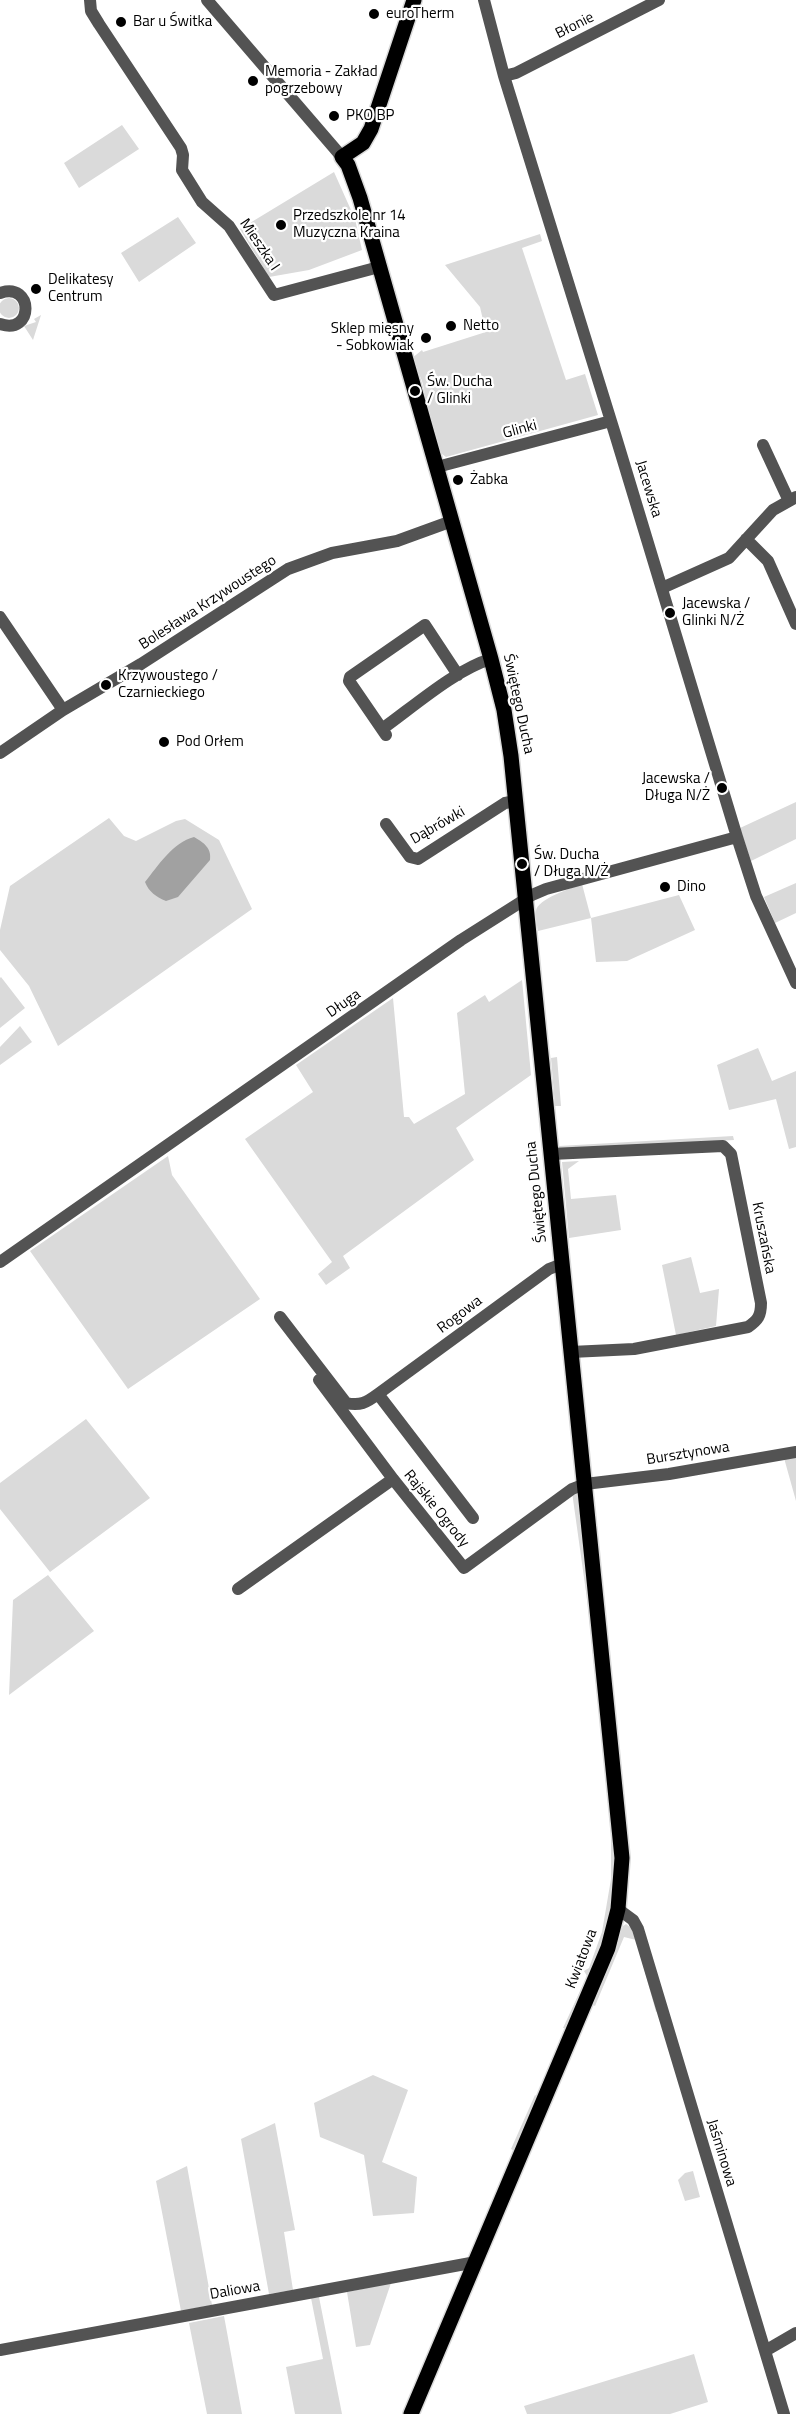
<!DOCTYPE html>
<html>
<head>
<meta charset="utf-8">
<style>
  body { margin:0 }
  canvas { display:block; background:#fff }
</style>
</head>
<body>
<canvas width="796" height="2414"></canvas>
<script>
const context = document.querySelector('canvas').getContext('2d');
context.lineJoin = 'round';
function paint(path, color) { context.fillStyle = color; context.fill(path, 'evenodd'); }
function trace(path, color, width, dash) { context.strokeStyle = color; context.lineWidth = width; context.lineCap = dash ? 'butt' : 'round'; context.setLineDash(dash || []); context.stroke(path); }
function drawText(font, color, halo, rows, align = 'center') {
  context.font = font + ' "Titillium Web",sans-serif'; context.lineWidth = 4.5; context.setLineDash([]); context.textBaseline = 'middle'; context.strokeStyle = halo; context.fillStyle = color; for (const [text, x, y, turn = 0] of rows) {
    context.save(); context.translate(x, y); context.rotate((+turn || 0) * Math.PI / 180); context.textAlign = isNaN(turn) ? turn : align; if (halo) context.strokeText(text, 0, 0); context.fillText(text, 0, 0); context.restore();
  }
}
const green = new Path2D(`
  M 122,125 L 139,149 L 79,188 L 64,163 Z
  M 334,172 L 355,219 L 362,250 L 309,270 L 269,277 L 240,229 Z
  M 178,217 L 196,243 L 139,282 L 121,253 Z
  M 540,234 L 542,241 L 522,248 L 566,380 L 585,374 L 598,415 L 446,457 C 428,446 428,400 422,381 C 419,373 415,366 411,359 L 422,350 L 423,352 L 489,331 L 485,319 L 483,320 L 480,307 L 445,265 Z
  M-1 308a10 10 0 1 1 20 0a10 10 0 1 1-20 0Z
  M 41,315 L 33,340 L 24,326 L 36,322 L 34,319 Z
  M 796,802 L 796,839 L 751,861 L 740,828 Z
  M 109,818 L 124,836 L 136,841 L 176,821 L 185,819 L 219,840 L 252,909 L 58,1046 L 29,986 L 0,950 L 0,930 L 10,886 Z
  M 796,883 L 796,913 L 775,923 L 764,897 Z
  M 582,884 L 591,918 L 679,895 L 695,930 L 627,961 L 596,962 L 591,918 L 538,931 C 537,925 535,917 536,911 C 537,899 572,888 582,884 Z
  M 1,977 L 25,1008 L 0,1028 L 0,978 Z
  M 522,980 L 531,1075 L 456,1128 L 474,1160 L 343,1256 L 350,1268 L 326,1285 L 318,1274 L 332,1262 L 245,1139 L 313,1092 L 296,1065 L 393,998 L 404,1117 L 409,1117 L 414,1124 L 465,1094 L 457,1013 L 485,995 L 489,1002 Z
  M 20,1026 L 32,1042 L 0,1065 L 0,1047 Z
  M 758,1048 L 772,1081 L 796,1071 L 796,1147 L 789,1149 L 776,1099 L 729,1110 L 717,1065 Z
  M 557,1057 L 561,1106 L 555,1106 L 551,1058 Z
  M 733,1136 L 734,1140 L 559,1150 L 559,1146 Z
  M 168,1156 L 172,1175 L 260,1299 L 128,1389 L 30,1251 Z
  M 579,1161 L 568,1169 L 571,1199 L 616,1195 L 621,1230 L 569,1238 L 562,1162 Z
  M 691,1257 L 700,1293 L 719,1289 L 716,1326 L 676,1335 L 662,1265 Z
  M 86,1419 L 150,1498 L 50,1572 L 0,1509 L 0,1483 Z
  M 796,1456 L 796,1501 L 784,1458 Z
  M 577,1491 L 581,1496 L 605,1730 L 602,1737 L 587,1599 L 572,1492 Z
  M 48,1575 L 94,1631 L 9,1695 L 13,1600 Z
  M 603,1747 L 608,1751 L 617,1879 L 607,1932 L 568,2028 L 563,2028 L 587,1976 L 584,1971 L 589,1968 L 602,1932 L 611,1879 L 611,1833 Z
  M 626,1924 L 631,1928 L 632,1927 L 659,2010 L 656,2012 L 636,1940 L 624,1937 L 595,2006 L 593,2005 L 623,1926 Z
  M 373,2075 L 408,2090 L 382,2162 L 417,2177 L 414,2213 L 373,2216 L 364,2155 L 320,2137 L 314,2103 Z
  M 535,2095 L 539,2098 L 517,2152 L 511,2149 Z
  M 275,2123 L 295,2230 L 284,2232 L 293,2290 L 269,2294 L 241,2139 Z
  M 187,2166 L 212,2305 L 181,2311 L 156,2181 Z
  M 693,2171 L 700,2197 L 685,2201 L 678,2180 L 685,2173 Z
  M 391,2283 L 370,2345 L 356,2347 L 347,2292 Z
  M 319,2297 L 342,2414 L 295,2414 L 286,2367 L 323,2359 L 311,2298 Z
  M 224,2316 L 242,2414 L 207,2414 L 189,2323 Z
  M 694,2354 L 708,2402 L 670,2414 L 527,2414 L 524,2406 Z`);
const water = new Path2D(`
  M 194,837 C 203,842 212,848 210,860 L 178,897 L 166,901 C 156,897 149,892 145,882 C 158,866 173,842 194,837 Z`);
const minor = new Path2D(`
  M 90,0 L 91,11 L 99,24 L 181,148 L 183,155 L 182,170 L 202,202 L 229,226 L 274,295 L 379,267
  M 207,0 L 342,157
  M 484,0 L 504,76 L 615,434 L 737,837 L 756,896 L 796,983
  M 504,76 L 516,73 L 659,0
  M 0,293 C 34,281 34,336 0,324
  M 763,445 L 789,501
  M 437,467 L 611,421
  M 746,539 L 768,561 L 796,624
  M 662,588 L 729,558 L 773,510 L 796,497
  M 0,617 L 63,710
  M 382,729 C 413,707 456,669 491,659
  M 386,735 L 349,681 L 350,677 L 425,625 L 458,675
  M 0,753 L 63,710 L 141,664 L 288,569 L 332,553 L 397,541 L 452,521
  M 386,824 L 410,857 L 418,859 L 505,803 L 516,801
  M 551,1154 L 723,1146 L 731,1154 L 761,1303 C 761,1316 758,1320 748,1327 L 634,1349 L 571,1352
  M 0,1262 L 461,940 L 532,895 L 546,889 L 737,837
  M 280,1317 L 346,1403 C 360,1406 366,1403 378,1394
  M 319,1380 L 393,1479 L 464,1568 L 572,1489 L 585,1484 L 669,1474 L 796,1452
  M 473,1518 L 378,1394 L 549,1269 L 562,1264
  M 238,1589 L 393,1479
  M 618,1909 L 633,1920 L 638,1929 L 784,2414
  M 0,2350 L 476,2262
  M 765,2351 L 796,2333`);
const major = new Path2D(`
  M 411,2414 L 608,1948 L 618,1909 L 622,1858 L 511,756 L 504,710 L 491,659 L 360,198 L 348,165 L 342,157 L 363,143 L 371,129 L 414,0`);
const markers = [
  [374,14,6,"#000"],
  [121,22,6,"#000"],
  [253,81,6,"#000"],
  [334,116,6,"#000"],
  [281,225,6,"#000"],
  [36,289,6,"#000"],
  [451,326,6,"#000"],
  [426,338,6,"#000"],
  [415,391,6,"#000"],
  [458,480,6,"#000"],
  [670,613,6,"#000"],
  [106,685,6,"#000"],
  [164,742,6,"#000"],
  [722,788,6,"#000"],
  [522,864,6,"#000"],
  [665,887,6,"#000"]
];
const poiNames = [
  ["euroTherm",386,14],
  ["Bar u Świtka",133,22],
  ["Memoria - Zakład",265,72],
  ["pogrzebowy",265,89],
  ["PKO BP",346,116],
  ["Przedszkole nr 14",293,216],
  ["Muzyczna Kraina",293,233],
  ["Delikatesy",48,280],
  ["Centrum",48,297],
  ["Netto",463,326],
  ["Sklep mięsny",414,329,"right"],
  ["- Sobkowiak",414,346,"right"],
  ["Św. Ducha",427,382],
  ["/ Glinki",427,399],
  ["Żabka",470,480],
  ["Jacewska /",682,604],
  ["Glinki N/Ż",682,621],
  ["Krzywoustego /",118,676],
  ["Czarnieckiego",118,693],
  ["Pod Orłem",176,742],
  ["Jacewska /",710,779,"right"],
  ["Długa N/Ż",710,796,"right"],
  ["Św. Ducha",534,855],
  ["/ Długa N/Ż",534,872],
  ["Dino",677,887]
];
const streetNames = [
  ["Błonie",575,26,-27],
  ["Mieszka I",259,245,56],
  ["Glinki",520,430,-15],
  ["Jacewska",648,489,73],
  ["Bolesława Krzywoustego",208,603,-33],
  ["Świętego Ducha",518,704,78],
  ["Dąbrówki",438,826,-30],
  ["Długa",344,1004,-35],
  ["Świętego Ducha",537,1192,-96],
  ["Kruszańska",763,1238,79],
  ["Rogowa",460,1315,-37],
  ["Bursztynowa",688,1454,-9],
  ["Rajskie Ogrody",436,1509,51],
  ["Kwiatowa",582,1959,-69],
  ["Jaśminowa",721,2153,73],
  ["Daliowa",235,2291,-10]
];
paint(green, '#dadada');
paint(water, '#a1a1a1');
trace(major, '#dbdbdb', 18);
trace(minor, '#535353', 12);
trace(major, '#000', 15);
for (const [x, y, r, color] of markers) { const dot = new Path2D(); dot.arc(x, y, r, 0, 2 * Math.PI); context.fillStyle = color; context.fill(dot); trace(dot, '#fff', 2); }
drawText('15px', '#000', '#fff', poiNames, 'left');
drawText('15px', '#000', '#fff', streetNames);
</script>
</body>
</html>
